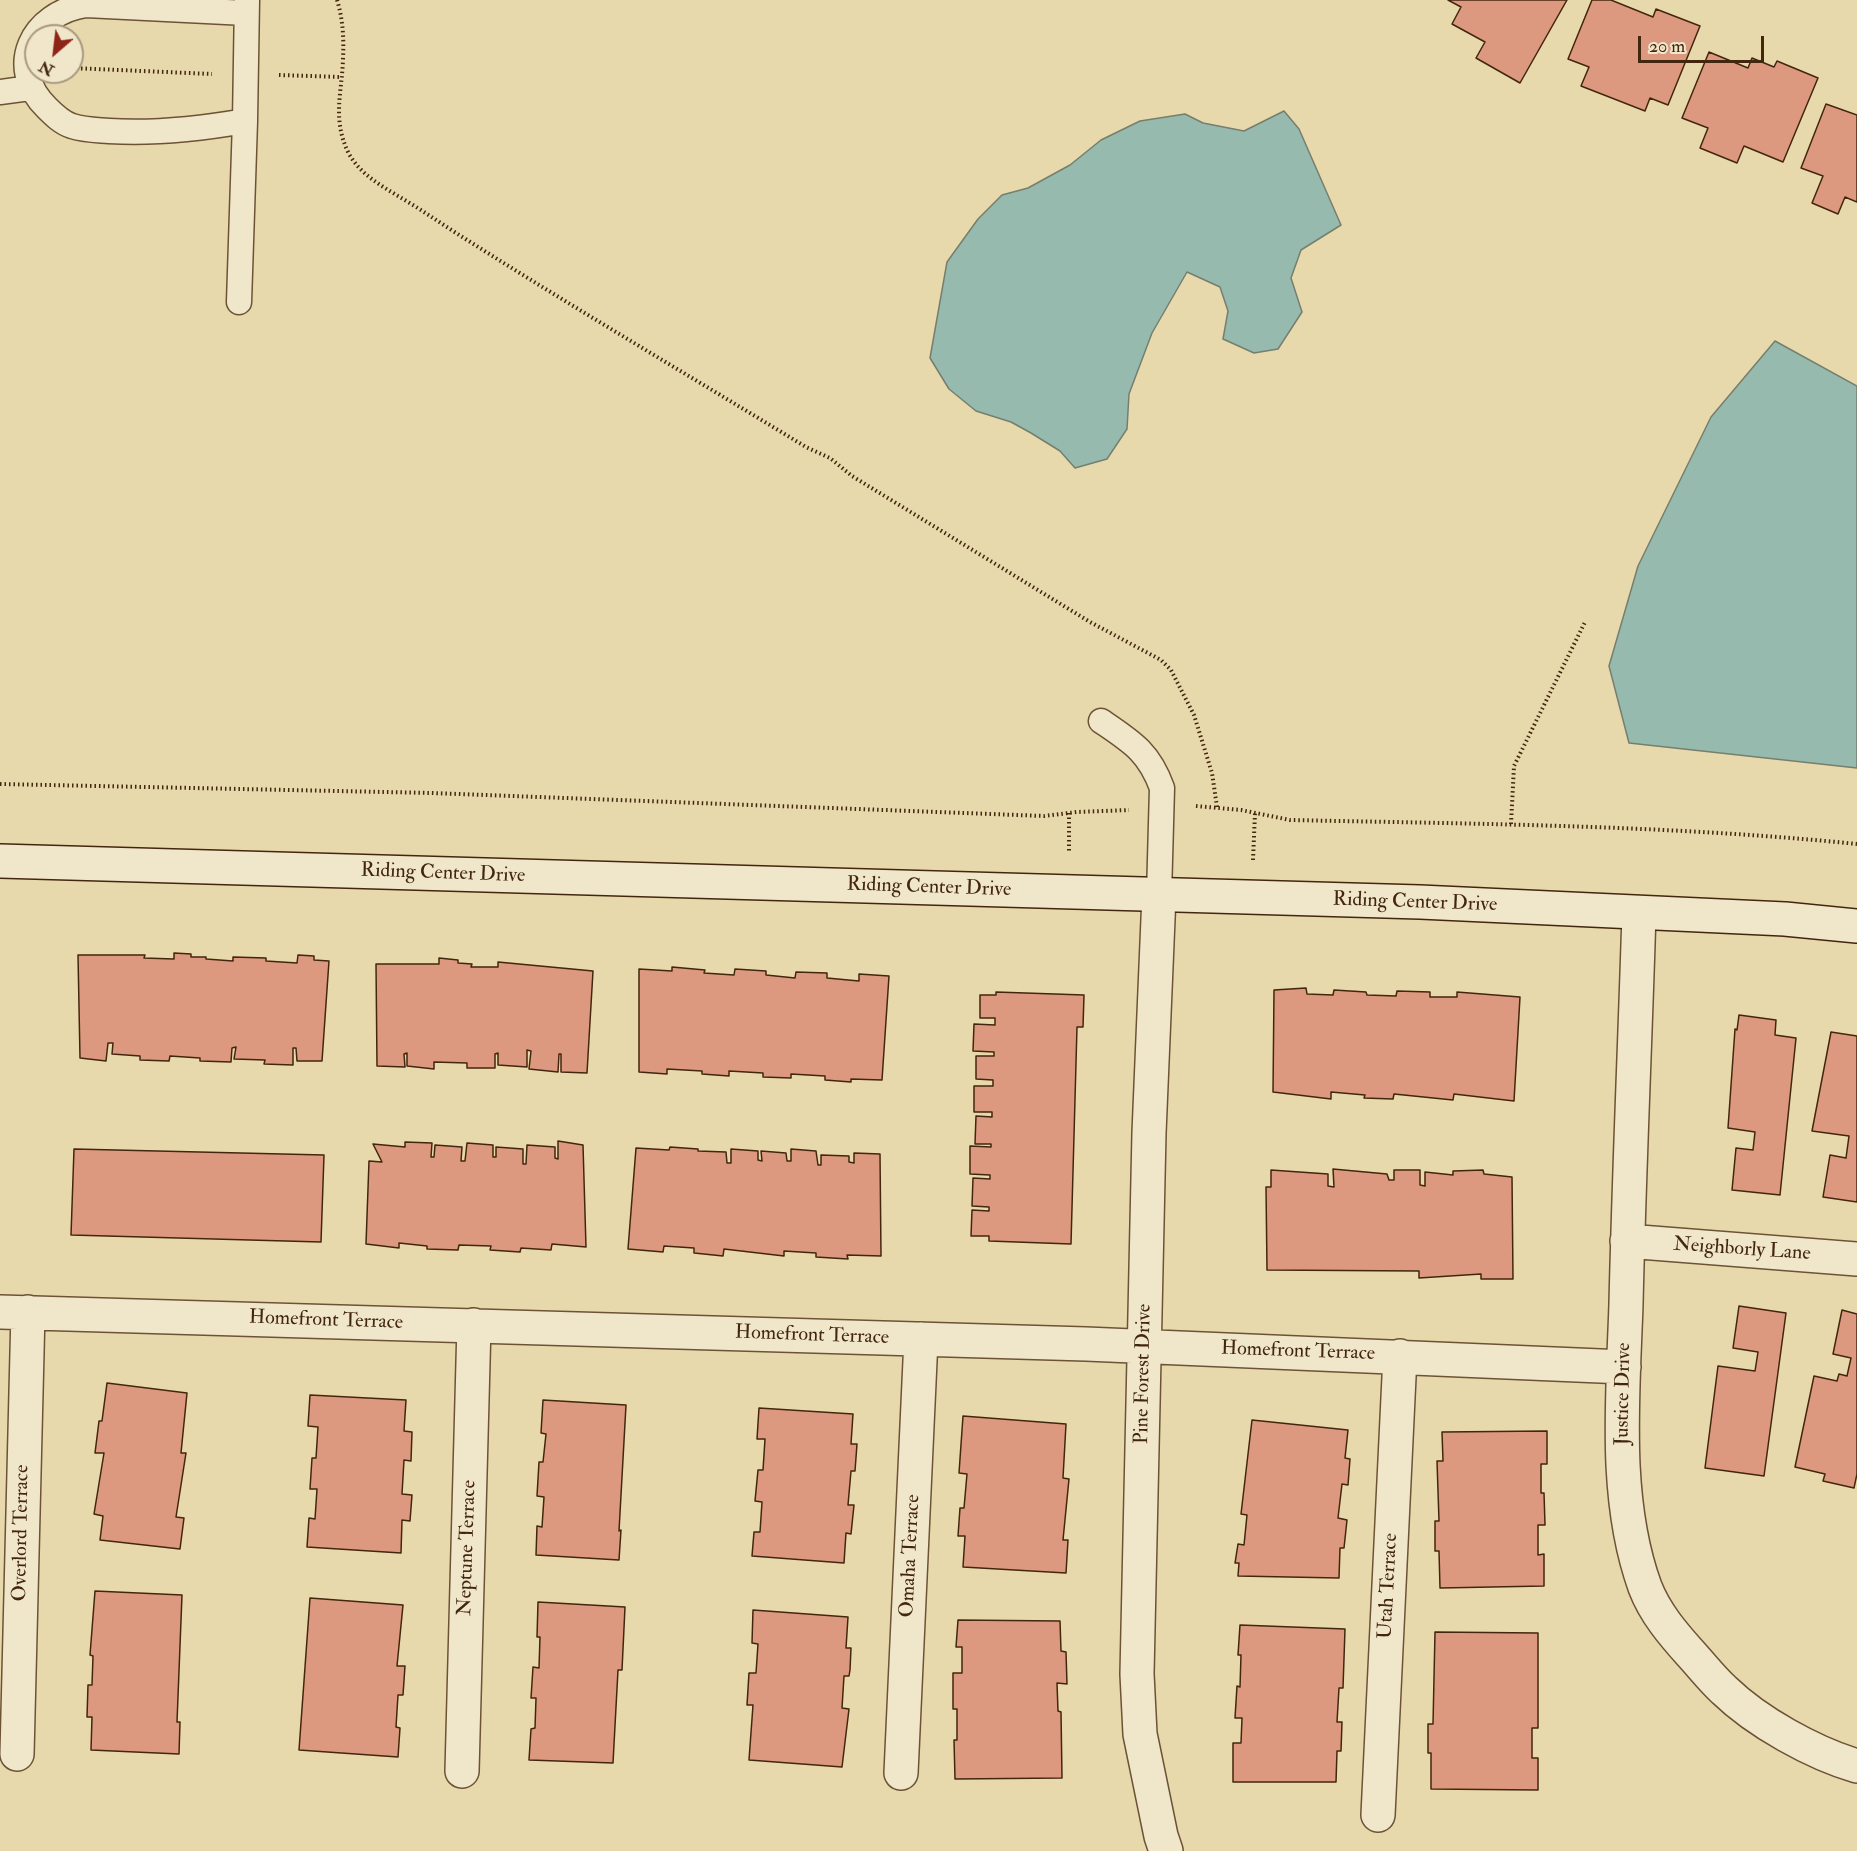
<!DOCTYPE html>
<html>
<head>
<meta charset="utf-8">
<style>
  body { margin:0 }
  #map { position:relative; width:1857px; height:1851px; overflow:hidden; background:#e8d9ad; font-family:"IM FELL Double Pica",serif }
  canvas { display:block }
  .north { position:absolute; left:24px; top:24px; width:60px; height:60px; box-sizing:border-box; background:#f0e6ca; border:2px solid #ab997f; border-radius:50%; rotate:208deg; font-size:16px; font-weight:700; line-height:24px; text-align:center; color:#43260e }
  .north::after { content:''; display:block; margin:auto; width:21px; height:27px; background:#8f2418; clip-path:polygon(50% 0,100% 100%,50% 72%,0 100%) }
  .scale { position:absolute; left:1638px; top:36px; width:126px; height:27px; box-sizing:border-box; border:3px solid #43260e; border-top:0; padding-left:8px; font-size:18px; line-height:21px; white-space:nowrap; color:#43260e; -webkit-text-stroke:4px #f0e6ca; paint-order:stroke }
</style>
</head>
<body>
<div id="map">
<canvas width="1857" height="1851"></canvas>
<div class="north">N</div>
<div class="scale">20 m</div>
</div>
<script>
const context = document.querySelector('canvas').getContext('2d');
context.lineJoin = 'round';
function paint(path, color) { context.fillStyle = color; context.fill(path, 'evenodd'); }
function trace(path, color, width, dash) { context.strokeStyle = color; context.lineWidth = width; context.lineCap = dash ? 'butt' : 'round'; context.setLineDash(dash || []); context.stroke(path); }
function drawText(font, color, halo, rows, align = 'center') {
  context.font = font + ' "IM FELL Double Pica",serif'; context.lineWidth = 4.5; context.setLineDash([]); context.textBaseline = 'middle'; context.strokeStyle = halo; context.fillStyle = color; for (const [text, x, y, turn = 0] of rows) {
    context.save(); context.translate(x, y); context.rotate((+turn || 0) * Math.PI / 180); context.textAlign = isNaN(turn) ? turn : align; if (halo) context.strokeText(text, 0, 0); context.fillText(text, 0, 0); context.restore();
  }
}
const water = new Path2D(`
  M 1284,111 L 1299,129 L 1341,225 L 1301,250 L 1291,278 L 1302,312 L 1278,349 L 1254,353 L 1223,339 L 1228,311 L 1220,287 L 1187,272 L 1152,333 L 1129,394 L 1127,429 L 1107,459 L 1075,468 L 1060,451 L 1031,433 L 1011,422 L 976,411 L 949,389 L 930,358 L 947,262 L 978,219 L 1002,195 L 1028,188 L 1070,165 L 1101,140 L 1140,121 L 1185,114 L 1203,123 L 1244,131 Z
  M 1775,341 L 1857,386 L 1857,768 L 1629,743 L 1609,666 L 1638,566 L 1711,417 Z`);
const building = new Path2D(`
  M 1448,0 L 1567,0 L 1520,83 L 1476,58 L 1485,42 L 1452,24 L 1461,7 Z
  M 1592,0 L 1611,0 L 1653,17 L 1656,9 L 1700,26 L 1668,105 L 1650,98 L 1645,111 L 1581,86 L 1589,67 L 1568,59 Z
  M 1709,52 L 1748,68 L 1752,58 L 1774,67 L 1777,61 L 1818,78 L 1783,162 L 1744,146 L 1737,163 L 1700,148 L 1708,128 L 1682,118 Z
  M 1826,104 L 1857,115 L 1857,202 L 1845,197 L 1838,214 L 1812,203 L 1823,176 L 1801,168 Z
  M 174,953 L 191,954 L 191,957 L 206,957 L 206,959 L 233,961 L 233,957 L 266,958 L 266,961 L 297,963 L 298,955 L 314,956 L 314,960 L 329,961 L 322,1061 L 297,1061 L 296,1048 L 293,1048 L 293,1065 L 264,1064 L 265,1060 L 234,1059 L 236,1047 L 232,1048 L 231,1062 L 200,1061 L 200,1058 L 170,1056 L 169,1061 L 140,1060 L 140,1056 L 112,1054 L 113,1043 L 108,1043 L 106,1061 L 80,1058 L 78,955 L 145,955 L 144,958 L 174,959 Z
  M 439,958 L 458,960 L 458,963 L 472,964 L 471,967 L 498,967 L 498,962 L 593,971 L 587,1073 L 561,1072 L 561,1054 L 559,1054 L 558,1072 L 529,1069 L 531,1051 L 527,1050 L 527,1067 L 498,1065 L 498,1053 L 495,1054 L 495,1068 L 467,1068 L 467,1063 L 434,1062 L 434,1069 L 407,1066 L 407,1053 L 404,1054 L 405,1067 L 377,1066 L 376,964 L 439,964 Z
  M 672,967 L 705,970 L 704,973 L 734,975 L 735,969 L 766,971 L 766,975 L 795,978 L 796,972 L 827,973 L 827,978 L 859,981 L 859,974 L 889,976 L 882,1080 L 851,1079 L 851,1082 L 825,1080 L 825,1076 L 791,1074 L 791,1078 L 763,1077 L 763,1073 L 729,1071 L 729,1076 L 702,1074 L 702,1071 L 667,1069 L 667,1074 L 639,1072 L 639,969 L 672,971 Z
  M 1306,988 L 1307,994 L 1333,995 L 1334,990 L 1366,992 L 1367,995 L 1396,996 L 1397,991 L 1430,992 L 1430,997 L 1457,997 L 1457,992 L 1520,997 L 1514,1101 L 1454,1094 L 1453,1100 L 1394,1094 L 1393,1099 L 1364,1098 L 1365,1095 L 1331,1092 L 1331,1099 L 1273,1092 L 1274,990 Z
  M 996,992 L 1084,995 L 1083,1027 L 1077,1027 L 1071,1244 L 989,1241 L 989,1236 L 971,1236 L 972,1210 L 989,1211 L 989,1207 L 972,1206 L 973,1178 L 990,1179 L 990,1175 L 970,1174 L 970,1146 L 991,1147 L 991,1144 L 975,1144 L 976,1116 L 992,1117 L 992,1112 L 974,1112 L 974,1086 L 993,1086 L 993,1080 L 976,1079 L 976,1056 L 994,1056 L 994,1052 L 973,1051 L 974,1024 L 995,1025 L 995,1018 L 980,1018 L 980,995 L 996,995 Z
  M 1739,1015 L 1776,1020 L 1775,1035 L 1796,1038 L 1780,1195 L 1732,1190 L 1736,1148 L 1753,1150 L 1755,1132 L 1728,1128 L 1735,1029 L 1737,1030 Z
  M 1831,1032 L 1857,1036 L 1857,1202 L 1823,1197 L 1830,1155 L 1846,1158 L 1849,1136 L 1812,1131 Z
  M 558,1141 L 583,1145 L 586,1247 L 552,1244 L 551,1250 L 521,1248 L 520,1252 L 490,1250 L 491,1246 L 459,1245 L 458,1250 L 427,1249 L 427,1246 L 399,1243 L 399,1248 L 366,1244 L 369,1161 L 382,1162 L 373,1144 L 405,1147 L 405,1142 L 432,1143 L 431,1157 L 434,1157 L 435,1145 L 462,1147 L 461,1161 L 465,1161 L 467,1143 L 493,1145 L 493,1157 L 496,1157 L 496,1147 L 523,1149 L 523,1164 L 526,1164 L 527,1145 L 555,1147 L 555,1158 L 558,1159 Z
  M 670,1147 L 698,1149 L 698,1151 L 726,1152 L 727,1163 L 731,1163 L 731,1149 L 758,1151 L 758,1160 L 762,1161 L 761,1151 L 786,1153 L 787,1161 L 791,1161 L 791,1149 L 816,1151 L 818,1165 L 821,1165 L 821,1155 L 849,1156 L 849,1162 L 854,1163 L 854,1153 L 880,1154 L 881,1256 L 847,1255 L 848,1259 L 816,1257 L 816,1253 L 784,1251 L 784,1256 L 724,1249 L 723,1256 L 694,1253 L 694,1248 L 664,1246 L 663,1252 L 628,1249 L 636,1148 L 669,1150 Z
  M 74,1149 L 324,1155 L 321,1242 L 71,1235 Z
  M 1333,1169 L 1387,1174 L 1389,1180 L 1394,1180 L 1394,1170 L 1420,1170 L 1420,1185 L 1425,1186 L 1425,1172 L 1453,1175 L 1453,1171 L 1483,1170 L 1484,1174 L 1512,1177 L 1513,1279 L 1481,1279 L 1481,1274 L 1419,1278 L 1419,1271 L 1267,1270 L 1266,1187 L 1271,1187 L 1271,1170 L 1328,1174 L 1328,1186 L 1334,1187 Z
  M 1739,1306 L 1786,1313 L 1764,1476 L 1705,1468 L 1718,1366 L 1755,1371 L 1758,1352 L 1733,1348 Z
  M 1842,1310 L 1857,1314 L 1857,1474 L 1854,1488 L 1823,1481 L 1825,1474 L 1795,1467 L 1814,1376 L 1837,1381 L 1839,1374 L 1847,1376 L 1851,1358 L 1833,1354 Z
  M 107,1383 L 187,1393 L 181,1453 L 186,1453 L 176,1517 L 184,1518 L 180,1549 L 100,1540 L 103,1516 L 94,1514 L 104,1453 L 95,1453 L 99,1421 L 102,1421 Z
  M 310,1395 L 406,1400 L 404,1431 L 412,1432 L 411,1461 L 404,1460 L 402,1494 L 412,1495 L 410,1521 L 402,1520 L 401,1553 L 307,1547 L 309,1518 L 315,1519 L 317,1489 L 310,1489 L 312,1458 L 316,1458 L 318,1427 L 308,1426 Z
  M 543,1400 L 626,1405 L 619,1531 L 621,1530 L 619,1560 L 536,1555 L 537,1526 L 542,1527 L 544,1497 L 537,1496 L 539,1462 L 543,1462 L 546,1434 L 541,1433 Z
  M 759,1408 L 853,1414 L 851,1444 L 857,1444 L 855,1471 L 851,1471 L 848,1505 L 854,1505 L 851,1534 L 846,1533 L 844,1563 L 752,1556 L 754,1532 L 760,1532 L 762,1502 L 755,1501 L 758,1470 L 763,1470 L 765,1439 L 757,1439 Z
  M 963,1416 L 1066,1424 L 1063,1478 L 1069,1479 L 1063,1540 L 1068,1540 L 1066,1573 L 963,1567 L 965,1536 L 958,1536 L 960,1508 L 964,1508 L 967,1474 L 959,1473 Z
  M 1252,1420 L 1348,1430 L 1345,1458 L 1350,1459 L 1348,1485 L 1342,1484 L 1338,1518 L 1347,1520 L 1344,1548 L 1340,1548 L 1339,1578 L 1238,1576 L 1239,1563 L 1235,1563 L 1238,1544 L 1244,1545 L 1247,1515 L 1241,1514 Z
  M 1547,1431 L 1547,1464 L 1541,1464 L 1541,1493 L 1544,1493 L 1545,1525 L 1538,1525 L 1538,1555 L 1544,1554 L 1544,1586 L 1440,1588 L 1439,1551 L 1435,1551 L 1435,1521 L 1439,1521 L 1437,1461 L 1443,1461 L 1442,1432 Z
  M 95,1591 L 182,1595 L 177,1722 L 180,1722 L 179,1754 L 91,1750 L 92,1717 L 87,1717 L 88,1685 L 92,1685 L 93,1656 L 90,1655 Z
  M 310,1598 L 403,1605 L 397,1666 L 405,1666 L 403,1695 L 398,1695 L 396,1727 L 400,1728 L 398,1757 L 299,1750 Z
  M 538,1602 L 625,1607 L 622,1670 L 618,1670 L 613,1763 L 529,1760 L 531,1729 L 535,1728 L 536,1698 L 531,1698 L 533,1667 L 539,1668 L 540,1637 L 537,1637 Z
  M 753,1610 L 848,1617 L 846,1648 L 851,1648 L 850,1670 L 849,1676 L 844,1676 L 842,1708 L 849,1709 L 842,1767 L 749,1760 L 753,1705 L 747,1705 L 749,1673 L 756,1673 L 758,1644 L 752,1643 Z
  M 958,1620 L 1060,1621 L 1061,1651 L 1066,1652 L 1067,1684 L 1057,1683 L 1058,1711 L 1061,1712 L 1062,1778 L 955,1779 L 954,1740 L 957,1740 L 957,1709 L 953,1709 L 953,1673 L 962,1673 L 962,1647 L 956,1647 Z
  M 1240,1625 L 1345,1629 L 1343,1688 L 1339,1688 L 1337,1722 L 1342,1722 L 1341,1751 L 1337,1751 L 1336,1782 L 1233,1782 L 1233,1743 L 1241,1743 L 1242,1718 L 1235,1718 L 1237,1686 L 1240,1687 L 1241,1655 L 1238,1655 Z
  M 1435,1632 L 1538,1633 L 1538,1728 L 1532,1728 L 1532,1758 L 1538,1758 L 1538,1790 L 1431,1789 L 1431,1753 L 1428,1753 L 1428,1724 L 1433,1724 Z`);
const path = new Path2D(`
  M 337,0 C 343,19 344,39 343,59 C 342,93 332,118 348,152 C 360,175 382,186 403,199 C 420,209 436,220 453,231 C 569,305 688,375 806,447 L 830,458 L 852,476 L 1090,622 L 1161,660 L 1171,670 L 1194,715 L 1212,773 L 1217,807
  M 72,68 L 212,74
  M 279,75 L 341,77
  M 0,784 L 432,793 L 1044,816 L 1077,812 L 1129,810
  M 1196,806 L 1241,810 L 1290,820 C 1479,824 1669,825 1857,844
  M 1069,813 L 1069,853
  M 1511,824 L 1514,766 L 1585,622
  M 1253,860 L 1255,813`);
const lane = new Path2D(`
  M 0,92 L 30,88
  M 245,121 C 199,129 155,134 109,131 C 97,130 84,130 72,126 C 62,123 54,115 47,108 C 5,67 32,13 86,5 L 246,13
  M 239,302 L 245,121 L 247,0
  M 1101,721 C 1132,742 1149,752 1162,788 L 1159,895`);
const street = new Path2D(`
  M 1159,895 L 1149,1133 L 1137,1674 L 1140,1734 L 1161,1836 L 1166,1851
  M 1639,913 C 1635,1044 1629,1174 1626,1304 C 1623,1396 1613,1499 1645,1587 C 1655,1613 1673,1634 1691,1654 C 1702,1666 1712,1679 1724,1690 C 1757,1722 1813,1753 1857,1766
  M 1627,1241 L 1857,1259
  M 0,1312 L 1086,1344 L 1624,1367
  M 17,1754 L 28,1312
  M 462,1771 L 474,1325
  M 901,1773 L 921,1339
  M 1378,1815 L 1400,1356`);
const secondary = new Path2D(`
  M 0,861 L 1420,902 L 1785,919 L 1857,926`);
const streetNames = [
  ["Riding Center Drive",443,874,2],
  ["Riding Center Drive",929,888,2],
  ["Riding Center Drive",1415,903,2],
  ["Neighborly Lane",1742,1250,4],
  ["Homefront Terrace",326,1321,2],
  ["Homefront Terrace",812,1336,2],
  ["Homefront Terrace",1298,1352,2],
  ["Pine Forest Drive",1144,1374,-89],
  ["Justice Drive",1624,1394,-89],
  ["Overlord Terrace",22,1533,-89],
  ["Neptune Terrace",468,1548,-88],
  ["Omaha Terrace",911,1556,-87],
  ["Utah Terrace",1389,1586,-87]
];
paint(water, '#97baae');
trace(water, '#757f6e', 1.5);
paint(building, '#dd997f');
trace(building, '#43260e', 1.5);
trace(lane, '#6c5336', 27);
trace(street, '#6c5336', 36);
trace(secondary, '#43260e', 36);
trace(path, '#43260e', 4, [1.5, 3]);
trace(lane, '#f0e6ca', 24);
trace(street, '#f0e6ca', 33);
trace(secondary, '#f0e6ca', 33);
drawText('20px', '#43260e', '#f0e6ca', streetNames);
</script>
</body>
</html>
